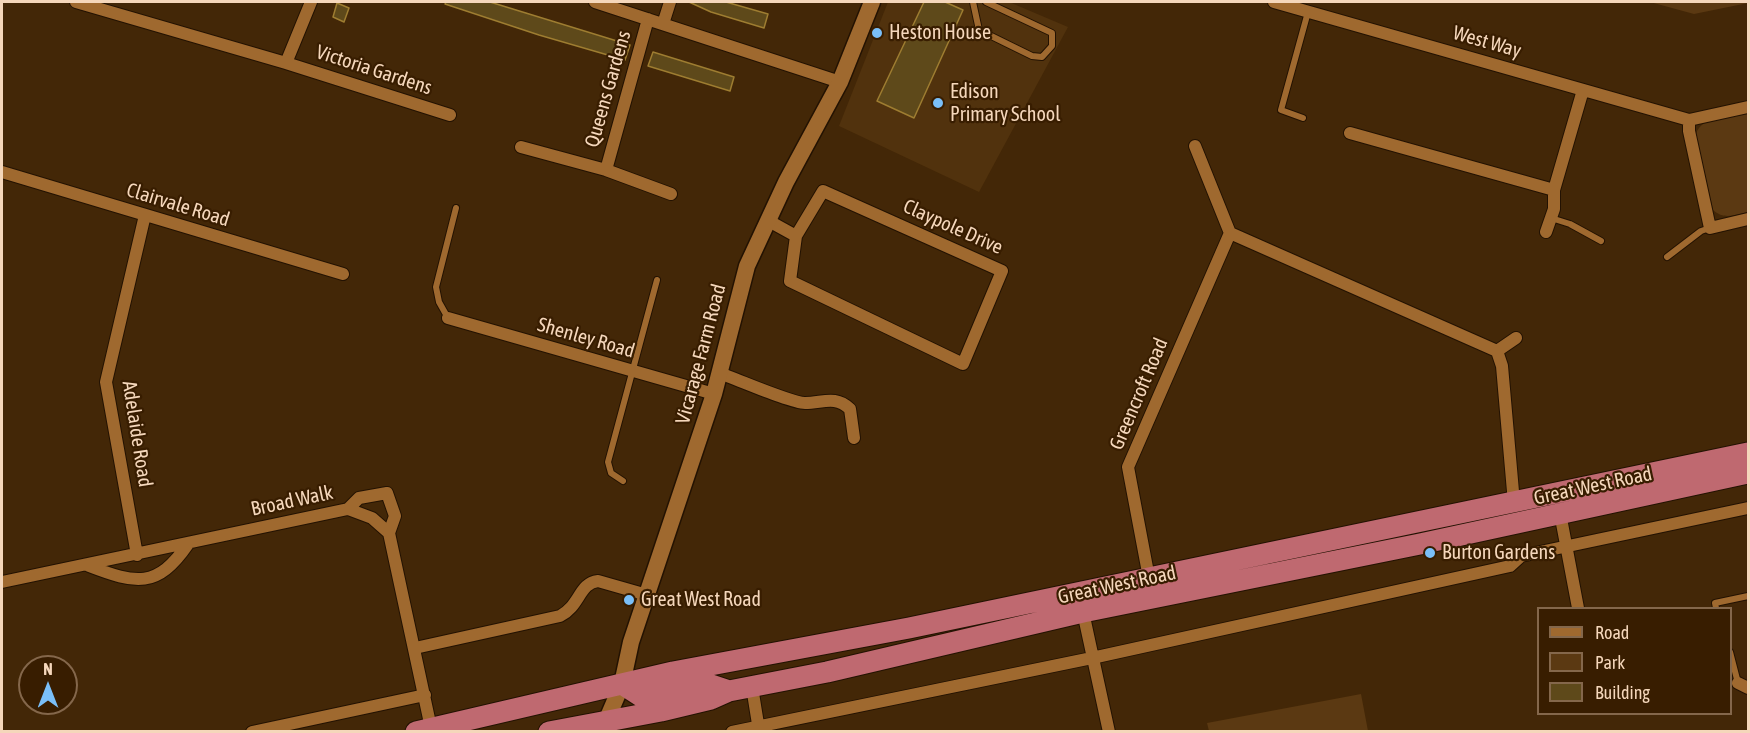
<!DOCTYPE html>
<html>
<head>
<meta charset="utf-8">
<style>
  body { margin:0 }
  #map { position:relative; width:1750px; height:733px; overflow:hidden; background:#432707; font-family:"Asap Condensed",sans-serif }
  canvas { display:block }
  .frame { position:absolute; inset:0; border:3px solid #f5d7bb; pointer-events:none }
  .legend { position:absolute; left:1537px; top:607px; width:195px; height:108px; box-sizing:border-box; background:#381d00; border:2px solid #84674b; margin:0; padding:8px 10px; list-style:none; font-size:18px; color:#f5d7bb }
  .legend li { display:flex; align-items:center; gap:12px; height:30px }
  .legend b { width:30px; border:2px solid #84674b }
  .north { position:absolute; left:18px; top:655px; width:60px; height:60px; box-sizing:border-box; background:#381d00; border:2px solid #84674b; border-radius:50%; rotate:0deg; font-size:16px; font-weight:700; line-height:24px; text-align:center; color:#f5d7bb }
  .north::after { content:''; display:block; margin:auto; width:21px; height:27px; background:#7abff8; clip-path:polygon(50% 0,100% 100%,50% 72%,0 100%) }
</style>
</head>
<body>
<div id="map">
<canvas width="1750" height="733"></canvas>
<div class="frame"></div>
<ul class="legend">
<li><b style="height:8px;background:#9f692f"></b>Road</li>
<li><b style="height:16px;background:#5b3912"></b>Park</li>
<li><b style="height:16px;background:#5e491a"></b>Building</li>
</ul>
<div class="north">N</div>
</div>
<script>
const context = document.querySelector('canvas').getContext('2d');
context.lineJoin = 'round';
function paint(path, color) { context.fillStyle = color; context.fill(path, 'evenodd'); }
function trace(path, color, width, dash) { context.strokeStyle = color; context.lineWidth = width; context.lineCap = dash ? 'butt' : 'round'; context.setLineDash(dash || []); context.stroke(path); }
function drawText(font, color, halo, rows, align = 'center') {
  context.font = font + ' "Asap Condensed",sans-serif'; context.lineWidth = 4.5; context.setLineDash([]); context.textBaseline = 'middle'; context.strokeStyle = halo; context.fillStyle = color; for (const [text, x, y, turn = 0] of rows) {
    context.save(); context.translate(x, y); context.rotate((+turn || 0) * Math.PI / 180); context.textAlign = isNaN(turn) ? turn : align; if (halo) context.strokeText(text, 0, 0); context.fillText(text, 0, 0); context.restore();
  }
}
const built = new Path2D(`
  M 888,2 L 1009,2 L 1068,27 L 979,192 L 839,126 Z`);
const green = new Path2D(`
  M 1650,2 L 1748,2 L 1748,3 L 1694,14 Z
  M 1748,112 L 1748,212 C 1735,215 1724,220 1713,210 L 1696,134 C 1702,115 1732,115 1748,112 Z
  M 1361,694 L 1368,731 L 1209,731 L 1207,723 Z`);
const building = new Path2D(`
  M 446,2 L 490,2 L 630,45 L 625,60 L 539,35 L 445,4 Z
  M 689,2 L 726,2 L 768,14 L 764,28 L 711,12 Z
  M 924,2 L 945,2 L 963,10 L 914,118 L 877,101 Z
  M 337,3 L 349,8 L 344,22 L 333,17 Z
  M 653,52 L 734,77 L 730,91 L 648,66 Z`);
const service = new Path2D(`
  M 973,2 L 979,30 L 1032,56 L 1042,57 L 1052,46 L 1052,33 L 986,2
  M 1303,118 L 1281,110 L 1308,12
  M 1551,218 L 1570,224 L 1601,241
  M 1667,257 L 1701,231 L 1710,228
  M 448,318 L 439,302 L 436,287 L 456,208
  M 623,481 L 611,473 L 608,462 L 657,280
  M 1716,608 L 1715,603 L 1748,596
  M 1730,652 L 1738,683`);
const minor = new Path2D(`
  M 76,2 L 286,63 L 311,2
  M 595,2 L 840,82
  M 1274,2 L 1689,120 L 1748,107
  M 648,19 L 606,170 L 671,194
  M 663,24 L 670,2
  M 286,63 L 450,115
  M 1689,120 L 1689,131 L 1710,228 L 1748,219
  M 1350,133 L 1554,190
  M 521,147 L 606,170
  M 2,172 L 343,274
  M 767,220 L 796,236 L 823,191 L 1002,271 L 963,364 L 790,281 L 796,236
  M 1546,232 L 1554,209 L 1554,190 L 1583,90
  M 1230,233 L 1497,351 L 1516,338
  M 448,318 L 714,394
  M 1497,351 L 1502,366 L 1514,503
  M 719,373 C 737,379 791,403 805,403 C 823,403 835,395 850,409 L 854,438
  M 348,509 L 359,498 L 387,493 L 395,516 L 389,533
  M 1560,513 L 1578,608
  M 137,555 L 106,382 L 145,215
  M 89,566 C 136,584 157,589 188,544
  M 1149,578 L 1128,467 L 1230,233 L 1195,146
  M 2,582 L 348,509 L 372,518 L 389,533 L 431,728
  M 1083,612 L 1109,732
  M 415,648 L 560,616 C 580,606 579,583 598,581 L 647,595
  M 1738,683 L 1748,688
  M 752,687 L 758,724
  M 252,732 L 425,695
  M 732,732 L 1092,658 L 1510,566 L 1521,556 L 1748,508`);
const tertiary = new Path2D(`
  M 602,731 L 622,684 L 631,642 L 714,394 L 747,266 L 786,182 L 840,82 L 872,2`);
const trunk = new Path2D(`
  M 622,684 L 642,697 L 708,684 L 729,691
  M 416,732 L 673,672 L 909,628 L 1748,453
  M 549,732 L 661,711 L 711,699 L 729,691 L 827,672 L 1083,612 L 1420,544 L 1748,473`);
const markers = [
  [877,33,6,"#7abff8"],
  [938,103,6,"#7abff8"],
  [1430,553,6,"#7abff8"],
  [629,600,6,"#7abff8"]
];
const poiNames = [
  ["Heston House",889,33],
  ["Edison",950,92],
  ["Primary School",950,115],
  ["Burton Gardens",1442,553],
  ["Great West Road",641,600]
];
const streetNames = [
  ["West Way",1487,42,16],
  ["Victoria Gardens",374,70,18],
  ["Queens Gardens",608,89,-74],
  ["Clairvale Road",178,205,17],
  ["Claypole Drive",953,227,24],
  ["Shenley Road",586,338,16],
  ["Vicarage Farm Road",701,354,-75],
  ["Greencroft Road",1139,394,-67],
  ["Adelaide Road",137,434,81],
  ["Great West Road",1593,486,-12],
  ["Broad Walk",292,501,-12],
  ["Great West Road",1117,585,-12]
];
paint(built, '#51320d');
paint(green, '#5b3912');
paint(building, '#5e491a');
trace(building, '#9e7d31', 1.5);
trace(service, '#231202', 8);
trace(minor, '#231202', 14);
trace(tertiary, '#231202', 19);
trace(trunk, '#231202', 23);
trace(service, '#9f692f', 6);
trace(minor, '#9f692f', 12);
trace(tertiary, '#9f692f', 16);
trace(trunk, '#bf6970', 21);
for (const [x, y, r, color] of markers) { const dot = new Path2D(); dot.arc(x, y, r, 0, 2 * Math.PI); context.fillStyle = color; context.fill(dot); trace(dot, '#381d00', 2); }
drawText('20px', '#f5d7bb', '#381d00', poiNames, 'left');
drawText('20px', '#f5d7bb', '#381d00', streetNames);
</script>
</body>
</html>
